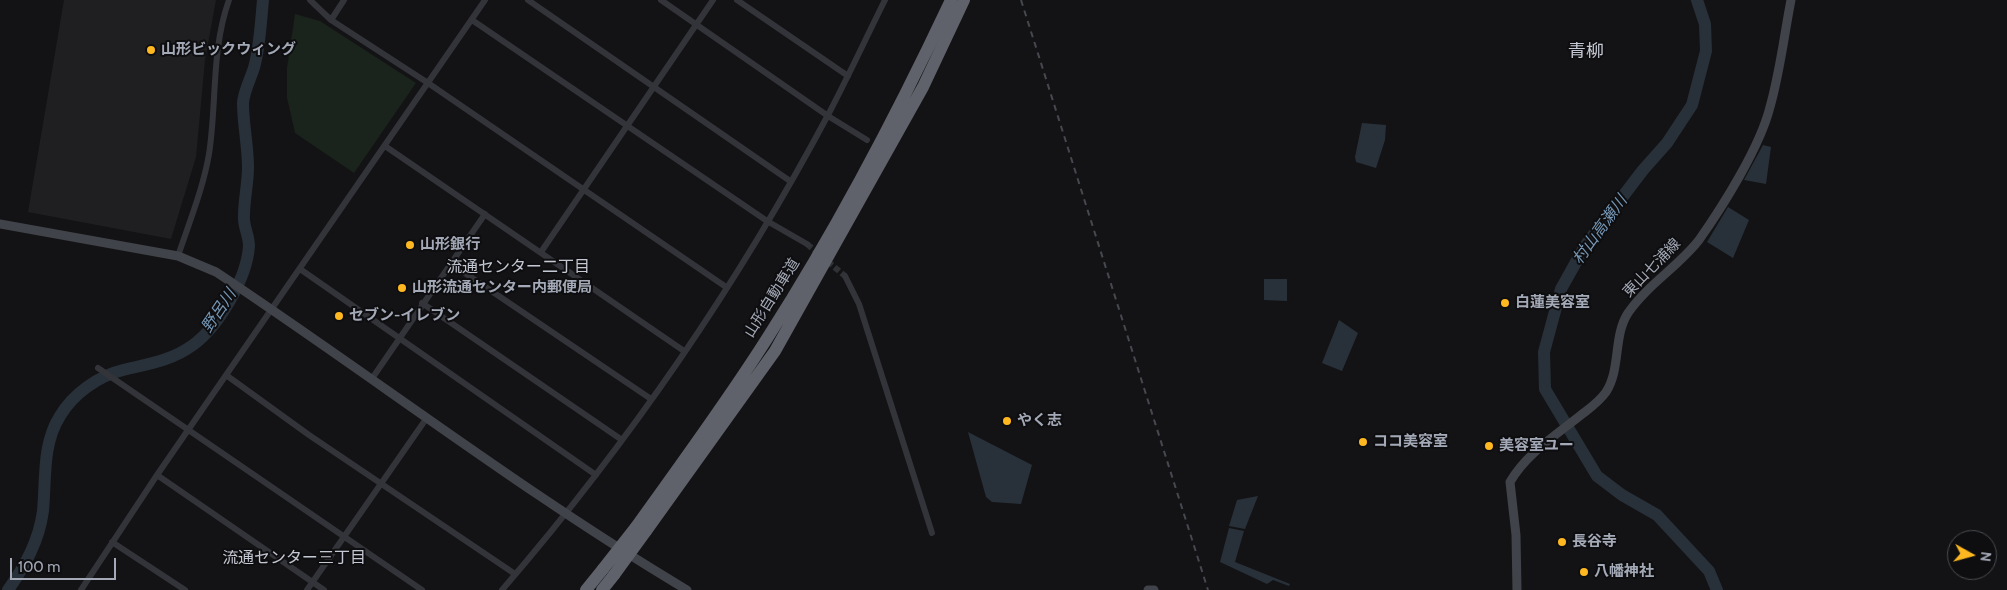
<!DOCTYPE html>
<html>
<head>
<meta charset="utf-8">
<style>
  body { margin:0 }
  #map { position:relative; width:2007px; height:590px; overflow:hidden; background:#131315; font-family:Cabin,sans-serif }
  canvas { display:block }
  .north { position:absolute; left:1947px; top:530px; width:50px; height:50px; box-sizing:border-box; background:#0e0e10; border:1px solid #4a4c52; border-radius:50%; rotate:97deg; font-size:14px; font-weight:700; line-height:20px; text-align:center; color:#a3a9b6 }
  .north::after { content:''; display:block; margin:auto; width:18px; height:22px; background:#ffb820; clip-path:polygon(50% 0,100% 100%,50% 72%,0 100%) }
  .scale { position:absolute; left:10px; top:558px; width:106px; height:22px; box-sizing:border-box; border:2px solid #a3a9b6; border-top:0; padding-left:6px; font-size:15px; line-height:18px; white-space:nowrap; color:#a3a9b6; -webkit-text-stroke:4px #0e0e10; paint-order:stroke }
</style>
</head>
<body>
<div id="map">
<canvas width="2007" height="590"></canvas>
<div class="north">N</div>
<div class="scale">100 m</div>
</div>
<script>
const context = document.querySelector('canvas').getContext('2d');
context.lineJoin = 'round';
function paint(path, color) { context.fillStyle = color; context.fill(path, 'evenodd'); }
function trace(path, color, width, dash) { context.strokeStyle = color; context.lineWidth = width; context.lineCap = dash ? 'butt' : 'round'; context.setLineDash(dash || []); context.stroke(path); }
function drawText(font, color, halo, rows, align = 'center') {
  context.font = font + ' Cabin,"Noto Sans JP",sans-serif'; context.lineWidth = 4; context.setLineDash([]); context.textBaseline = 'middle'; context.strokeStyle = halo; context.fillStyle = color; for (const [text, x, y, turn = 0] of rows) {
    context.save(); context.translate(x, y); context.rotate((+turn || 0) * Math.PI / 180); context.textAlign = isNaN(turn) ? turn : align; if (halo) context.strokeText(text, 0, 0); context.fillText(text, 0, 0); context.restore();
  }
}
const built = new Path2D(`
  M 64,0 L 216,0 L 205,60 L 196,157 L 171,239 L 28,212 Z`);
const green = new Path2D(`
  M 295,14 L 320,21 L 416,83 L 354,173 L 295,133 L 287,98 L 287,68 Z`);
const water = new Path2D(`
  M 1362,123 L 1386,125 L 1385,140 L 1376,168 L 1356,162 L 1355,157 Z
  M 1763,145 L 1771,147 L 1766,184 L 1744,180 Z
  M 1728,207 L 1749,220 L 1733,258 L 1707,242 Z
  M 1264,279 L 1287,279 L 1287,301 L 1264,300 Z
  M 1339,320 L 1358,333 L 1342,371 L 1322,363 Z
  M 968,432 L 1032,465 L 1021,504 L 992,502 L 986,497 Z
  M 1258,496 L 1245,529 L 1229,526 L 1237,500 Z
  M 1229,528 L 1244,531 L 1235,562 L 1290,584 L 1289,586 L 1273,580 L 1267,584 L 1220,562 Z`);
const river = new Path2D(`
  M 1697,0 L 1705,24 L 1706,51 L 1692,105 L 1667,143 L 1643,170 L 1585,246 L 1561,289 L 1544,352 L 1545,389 L 1597,476 L 1622,495 L 1657,515 L 1709,571 L 1717,590
  M 8,590 C 25,566 39,541 43,511 C 46,480 42,444 60,416 C 73,394 98,376 123,370 C 148,364 171,361 193,345 C 219,326 247,278 249,246 C 249,235 243,226 244,216 C 244,199 248,184 248,167 C 248,146 243,124 243,103 C 244,89 252,77 255,64 C 260,43 261,21 263,0`);
const streetTunnel = new Path2D(`
  M 807,244 L 845,276`);
const street = new Path2D(`
  M 310,0 L 331,20 L 428,83 L 726,287
  M 528,0 L 790,181
  M 661,0 L 828,116 L 867,140
  M 737,0 L 848,76
  M 331,20 L 344,0
  M 472,20 L 767,221 L 807,244
  M 385,146 L 684,351
  M 541,252 L 713,0
  M 178,256 C 189,223 203,189 209,154 C 217,103 211,50 229,0
  M 450,263 L 651,399
  M 300,269 L 596,475
  M 845,276 L 859,304 L 932,533
  M 422,303 L 622,440
  M 98,368 L 422,590
  M 226,375 L 309,435 L 515,574
  M 371,380 L 485,214
  M 157,475 L 324,590
  M 112,542 L 185,590
  M 81,590 L 157,475 L 485,0
  M 307,590 L 426,419
  M 502,590 C 627,445 738,284 828,115 C 848,77 866,38 885,0`);
const secondary = new Path2D(`
  M 0,224 L 178,256 L 216,272 C 374,377 524,493 687,590
  M 1148,590 L 1154,590
  M 1517,590 L 1516,535 L 1510,482 C 1526,454 1556,435 1581,415 C 1590,408 1599,402 1606,392 C 1621,369 1613,336 1628,313 C 1648,284 1678,267 1699,240 C 1723,206 1760,147 1770,107 C 1780,72 1784,36 1791,0`);
const highway = new Path2D(`
  M 636,527 C 681,464 727,402 768,337 C 837,229 897,115 951,0
  M 646,531 L 775,351 L 923,87 L 964,0
  M 586,590 L 603,569
  M 602,590 L 614,575`);
const rail = new Path2D(`
  M 1021,0 L 1208,590`);
const highwayBridge = new Path2D(`
  M 603,569 L 636,527
  M 614,575 L 646,531`);
const markers = [
  [151,50,5,"#ffb820"],
  [410,245,5,"#ffb820"],
  [402,288,5,"#ffb820"],
  [1505,303,5,"#ffb820"],
  [339,316,5,"#ffb820"],
  [1007,421,5,"#ffb820"],
  [1363,442,5,"#ffb820"],
  [1489,446,5,"#ffb820"],
  [1562,542,5,"#ffb820"],
  [1584,572,5,"#ffb820"]
];
const poiNames = [
  ["山形ビックウィング",161,50],
  ["山形銀行",420,245],
  ["山形流通センター内郵便局",412,288],
  ["白蓮美容室",1515,303],
  ["セブン-イレブン",349,316],
  ["やく志",1017,421],
  ["ココ美容室",1373,442],
  ["美容室ユー",1499,446],
  ["長谷寺",1572,542],
  ["八幡神社",1594,572]
];
const streetNames = [
  ["東山七浦線",1652,268,-46],
  ["山形自動車道",772,298,-58]
];
const waterNames = [
  ["村山高瀬川",1600,230,-54],
  ["野呂川",219,311,-56]
];
const neighbourhoodNames = [
  ["流通センター二丁目",518,267],
  ["流通センター三丁目",294,558]
];
const quarterNames = [
  ["青柳",1586,52]
];
paint(built, '#1f1f22');
paint(green, '#1a231c');
paint(water, '#283139');
trace(river, '#283139', 12);
trace(streetTunnel, '#303135', 6, [6, 3]);
trace(street, '#33343a', 6);
trace(secondary, '#41434a', 9);
trace(highway, '#5f626b', 12);
trace(rail, '#46484f', 2, [6, 5]);
trace(highwayBridge, '#5f626b', 12);
for (const [x, y, r, color] of markers) { const dot = new Path2D(); dot.arc(x, y, r, 0, 2 * Math.PI); context.fillStyle = color; context.fill(dot); trace(dot, '#0e0e10', 2); }
drawText('bold 15px', '#a3a9b6', '#0e0e10', poiNames, 'left');
drawText('15px', '#a3a9b6', '#0e0e10', streetNames);
drawText('italic 16px', '#7697b5', '#0e0e10', waterNames);
drawText('16px', '#c4c8d2', '#0e0e10', neighbourhoodNames);
drawText('18px', '#c4c8d2', '#0e0e10', quarterNames);
</script>
</body>
</html>
